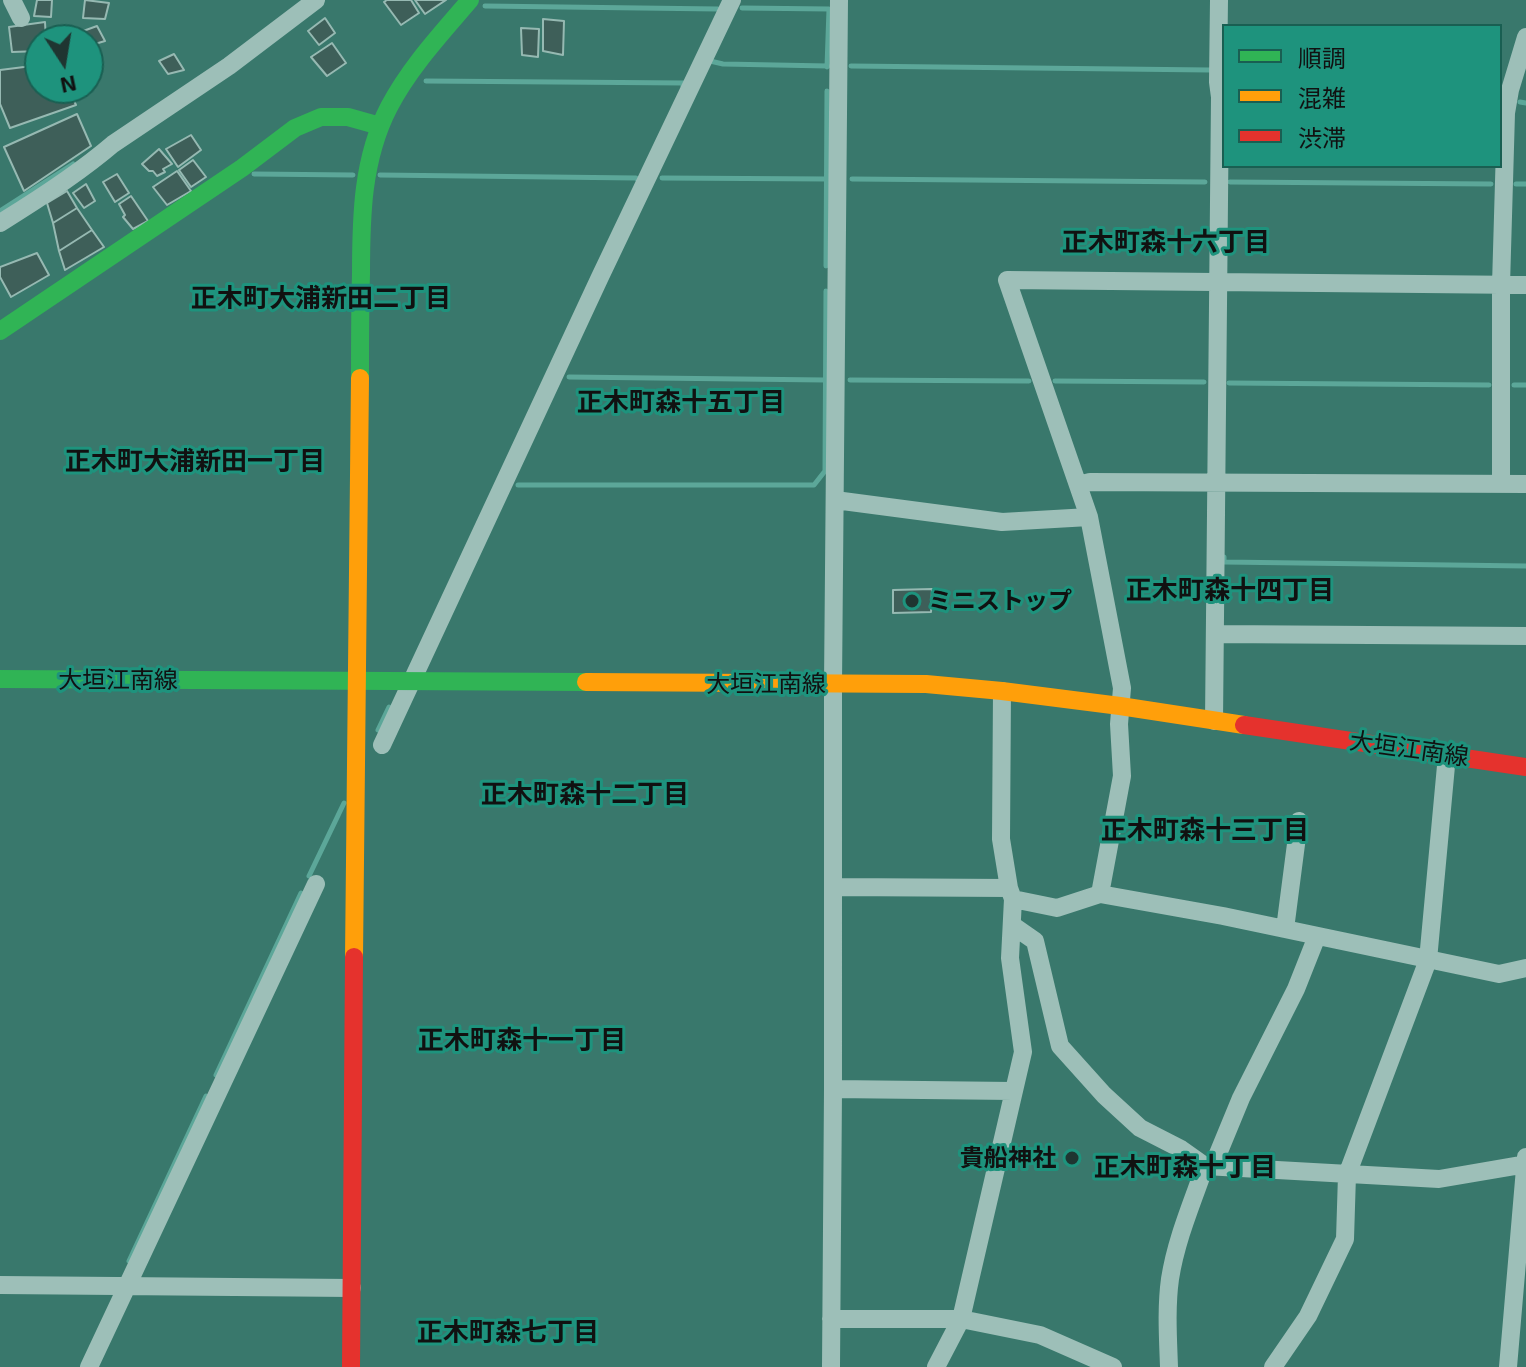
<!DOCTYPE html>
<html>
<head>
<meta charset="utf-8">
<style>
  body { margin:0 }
  #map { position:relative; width:1526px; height:1367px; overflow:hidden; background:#39786c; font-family:"Exo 2","Noto Sans JP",sans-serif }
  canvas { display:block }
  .legend { position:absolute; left:1222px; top:24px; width:280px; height:144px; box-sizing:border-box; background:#1e937d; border:2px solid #195f52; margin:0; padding:10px 14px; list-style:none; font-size:24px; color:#111 }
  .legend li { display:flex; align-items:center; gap:16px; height:40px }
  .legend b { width:40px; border:2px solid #195f52 }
  .north { position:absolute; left:24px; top:24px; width:80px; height:80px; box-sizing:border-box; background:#1e937d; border:2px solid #195f52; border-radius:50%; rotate:168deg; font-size:22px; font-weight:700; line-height:32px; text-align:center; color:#111 }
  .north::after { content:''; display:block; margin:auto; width:28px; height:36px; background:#1f3531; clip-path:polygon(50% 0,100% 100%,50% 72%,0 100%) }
</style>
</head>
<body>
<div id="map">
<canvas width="1526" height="1367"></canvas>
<ul class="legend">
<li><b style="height:10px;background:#30b455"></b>順調</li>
<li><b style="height:10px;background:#ff9f0a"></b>混雑</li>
<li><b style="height:10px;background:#e5322d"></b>渋滞</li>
</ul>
<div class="north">N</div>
</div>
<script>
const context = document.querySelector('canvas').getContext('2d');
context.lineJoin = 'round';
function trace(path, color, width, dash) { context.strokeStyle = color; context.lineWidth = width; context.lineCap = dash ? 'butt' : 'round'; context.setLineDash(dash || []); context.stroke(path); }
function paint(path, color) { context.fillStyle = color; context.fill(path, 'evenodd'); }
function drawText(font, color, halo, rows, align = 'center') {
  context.font = font + ' "Exo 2","Noto Sans JP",sans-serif'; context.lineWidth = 6; context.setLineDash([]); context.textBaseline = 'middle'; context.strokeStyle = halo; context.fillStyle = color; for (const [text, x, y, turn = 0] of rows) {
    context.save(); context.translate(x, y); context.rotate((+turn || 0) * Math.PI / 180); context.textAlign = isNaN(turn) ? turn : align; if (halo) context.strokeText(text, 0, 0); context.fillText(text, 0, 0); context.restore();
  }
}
const stream = new Path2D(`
  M 485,6 L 718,9
  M 742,8 L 829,9 L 827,67
  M 710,61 L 723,64 L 828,66
  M 851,66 L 1210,70
  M 426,81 L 685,83 L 683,86
  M 1520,102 L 1526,103
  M 254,174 L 353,175
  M 380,175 L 636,178 L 639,181
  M 662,178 L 828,179
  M 852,179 L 1205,182
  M 1230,182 L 1491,184
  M 1516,184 L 1526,184
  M 0,211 L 73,164
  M 826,266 L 827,91
  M 569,377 L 825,380
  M 850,380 L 1029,381
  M 1055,381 L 1204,382
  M 1229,383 L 1489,385
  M 1514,385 L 1526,385
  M 518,485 L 814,485 L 825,471 L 826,291
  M 1224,557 L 1224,562 L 1526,566
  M 378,730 L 389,707
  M 309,876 L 344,803
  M 216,1075 L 301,893
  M 129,1261 L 206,1096`);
const building = new Path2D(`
  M 37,0 L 52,0 L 51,17 L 34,16 Z
  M 85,0 L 109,3 L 105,19 L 83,18 Z
  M 387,0 L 411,0 L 419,13 L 401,25 L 384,2 Z
  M 415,0 L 446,0 L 425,14 Z
  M 325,18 L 335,33 L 319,45 L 308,31 Z
  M 543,19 L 564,21 L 563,55 L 543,51 Z
  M 45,22 L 46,40 L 40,40 L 40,51 L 12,52 L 9,27 Z
  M 97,26 L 105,41 L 88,46 L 88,40 L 78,40 L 75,34 Z
  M 521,28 L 539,29 L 538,57 L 522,55 Z
  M 332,43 L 346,63 L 327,76 L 311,57 Z
  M 174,54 L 184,70 L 168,74 L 159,61 Z
  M 40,65 L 40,88 L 68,88 L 76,105 L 10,128 L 0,104 L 0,70 Z
  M 77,114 L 91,146 L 24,191 L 4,147 Z
  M 191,135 L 201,150 L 178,167 L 166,149 Z
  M 159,149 L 172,164 L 163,169 L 165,172 L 157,176 L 153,171 L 149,171 L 142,164 Z
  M 193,160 L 206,177 L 191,187 L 179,170 Z
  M 177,171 L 191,191 L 167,205 L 153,187 Z
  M 117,174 L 129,193 L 115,202 L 103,182 Z
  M 86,184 L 95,201 L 84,208 L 73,193 Z
  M 67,191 L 77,208 L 53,223 L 47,203 Z
  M 131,196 L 148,221 L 133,229 L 123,217 L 125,215 L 119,204 Z
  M 77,208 L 92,230 L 59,251 L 53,223 Z
  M 92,230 L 104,247 L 65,270 L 59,251 Z
  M 37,253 L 49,275 L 11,297 L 0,277 L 0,267 Z
  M 932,589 L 931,612 L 893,613 L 893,590 Z`);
const street = new Path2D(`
  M 12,0 L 21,18
  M 0,223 C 39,199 78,174 113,144 L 229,66 L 316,0
  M 1501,484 L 1501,285 L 1506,113 L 1510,90 L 1526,37
  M 1078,485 L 1090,482 L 1526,484
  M 835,500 L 1002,522 L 1089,517
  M 1215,634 L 1526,636
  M 1214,721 L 1220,97 L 1218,82 L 1219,0
  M 382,745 L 600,277 L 732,0
  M 834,887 L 1009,888
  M 1100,894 L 1122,776 L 1119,724 L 1122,688 L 1089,517 L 1007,280 L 1526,285
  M 1013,899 L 1057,908 L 1100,894 L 1223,916 L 1499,974 L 1526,968
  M 1012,925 L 1035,941 L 1060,1046 L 1104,1095 L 1140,1128 L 1181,1149 L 1205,1166 L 1439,1179 L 1526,1164
  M 1285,929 L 1299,821
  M 833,1089 L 1013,1091
  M 1213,1166 L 1241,1098 L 1296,989 L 1317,936
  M 0,1285 L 352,1288
  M 831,1319 L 961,1319 L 1040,1335 L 1113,1367
  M 89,1367 L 316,884
  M 831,1367 L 833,1089 L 833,684 L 839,0
  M 936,1367 L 961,1319 L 1023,1052 L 1010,958 L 1013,899 L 1009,888 L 1001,839 L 1002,691
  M 1169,1367 C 1168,1338 1166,1308 1170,1279 C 1176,1240 1192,1203 1205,1166
  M 1273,1367 L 1308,1316 L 1345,1239 L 1347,1175 L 1428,960 L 1447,755
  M 1508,1367 L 1526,1157`);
const fast = new Path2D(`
  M 0,331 L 242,168 L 295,128 L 321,117 L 348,117 L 380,126
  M 360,378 C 360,344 360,309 361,274 C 361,217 362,159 389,107 C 410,67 441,34 470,0
  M 0,679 L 586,682`);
const slow = new Path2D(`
  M 586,682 L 926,684 L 1002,691 L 1120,706 L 1244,725
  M 354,957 L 360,378`);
const jam = new Path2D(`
  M 1244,725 L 1526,767
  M 351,1367 L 354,957`);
const markers = [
  [912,601,8,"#1f3531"],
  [1072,1158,8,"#1f3531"]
];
const poiNames = [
  ["ミニストップ",928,601],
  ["貴船神社",1056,1158,"right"]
];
const streetNames = [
  ["大垣江南線",118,680],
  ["大垣江南線",766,684],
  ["大垣江南線",1409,749,8]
];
const neighbourhoodNames = [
  ["正木町森十六丁目",1166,242],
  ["正木町大浦新田二丁目",321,298],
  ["正木町森十五丁目",681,402],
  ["正木町大浦新田一丁目",195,461],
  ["正木町森十四丁目",1230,590],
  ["正木町森十二丁目",585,794],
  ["正木町森十三丁目",1205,830],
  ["正木町森十一丁目",522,1040],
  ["正木町森十丁目",1185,1167],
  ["正木町森七丁目",508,1332]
];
trace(stream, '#5ca799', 5);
paint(building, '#3e5f59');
trace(building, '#96b9b2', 2);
trace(street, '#9dbfb8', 18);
trace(fast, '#30b455', 18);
trace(slow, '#ff9f0a', 18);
trace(jam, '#e5322d', 18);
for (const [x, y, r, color] of markers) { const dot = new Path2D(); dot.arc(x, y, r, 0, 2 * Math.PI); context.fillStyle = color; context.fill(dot); trace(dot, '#1e937d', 3); }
drawText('bold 24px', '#111', '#1e937d', poiNames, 'left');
drawText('24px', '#111', '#1e937d', streetNames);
drawText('bold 26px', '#111', '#1e937d', neighbourhoodNames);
</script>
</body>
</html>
